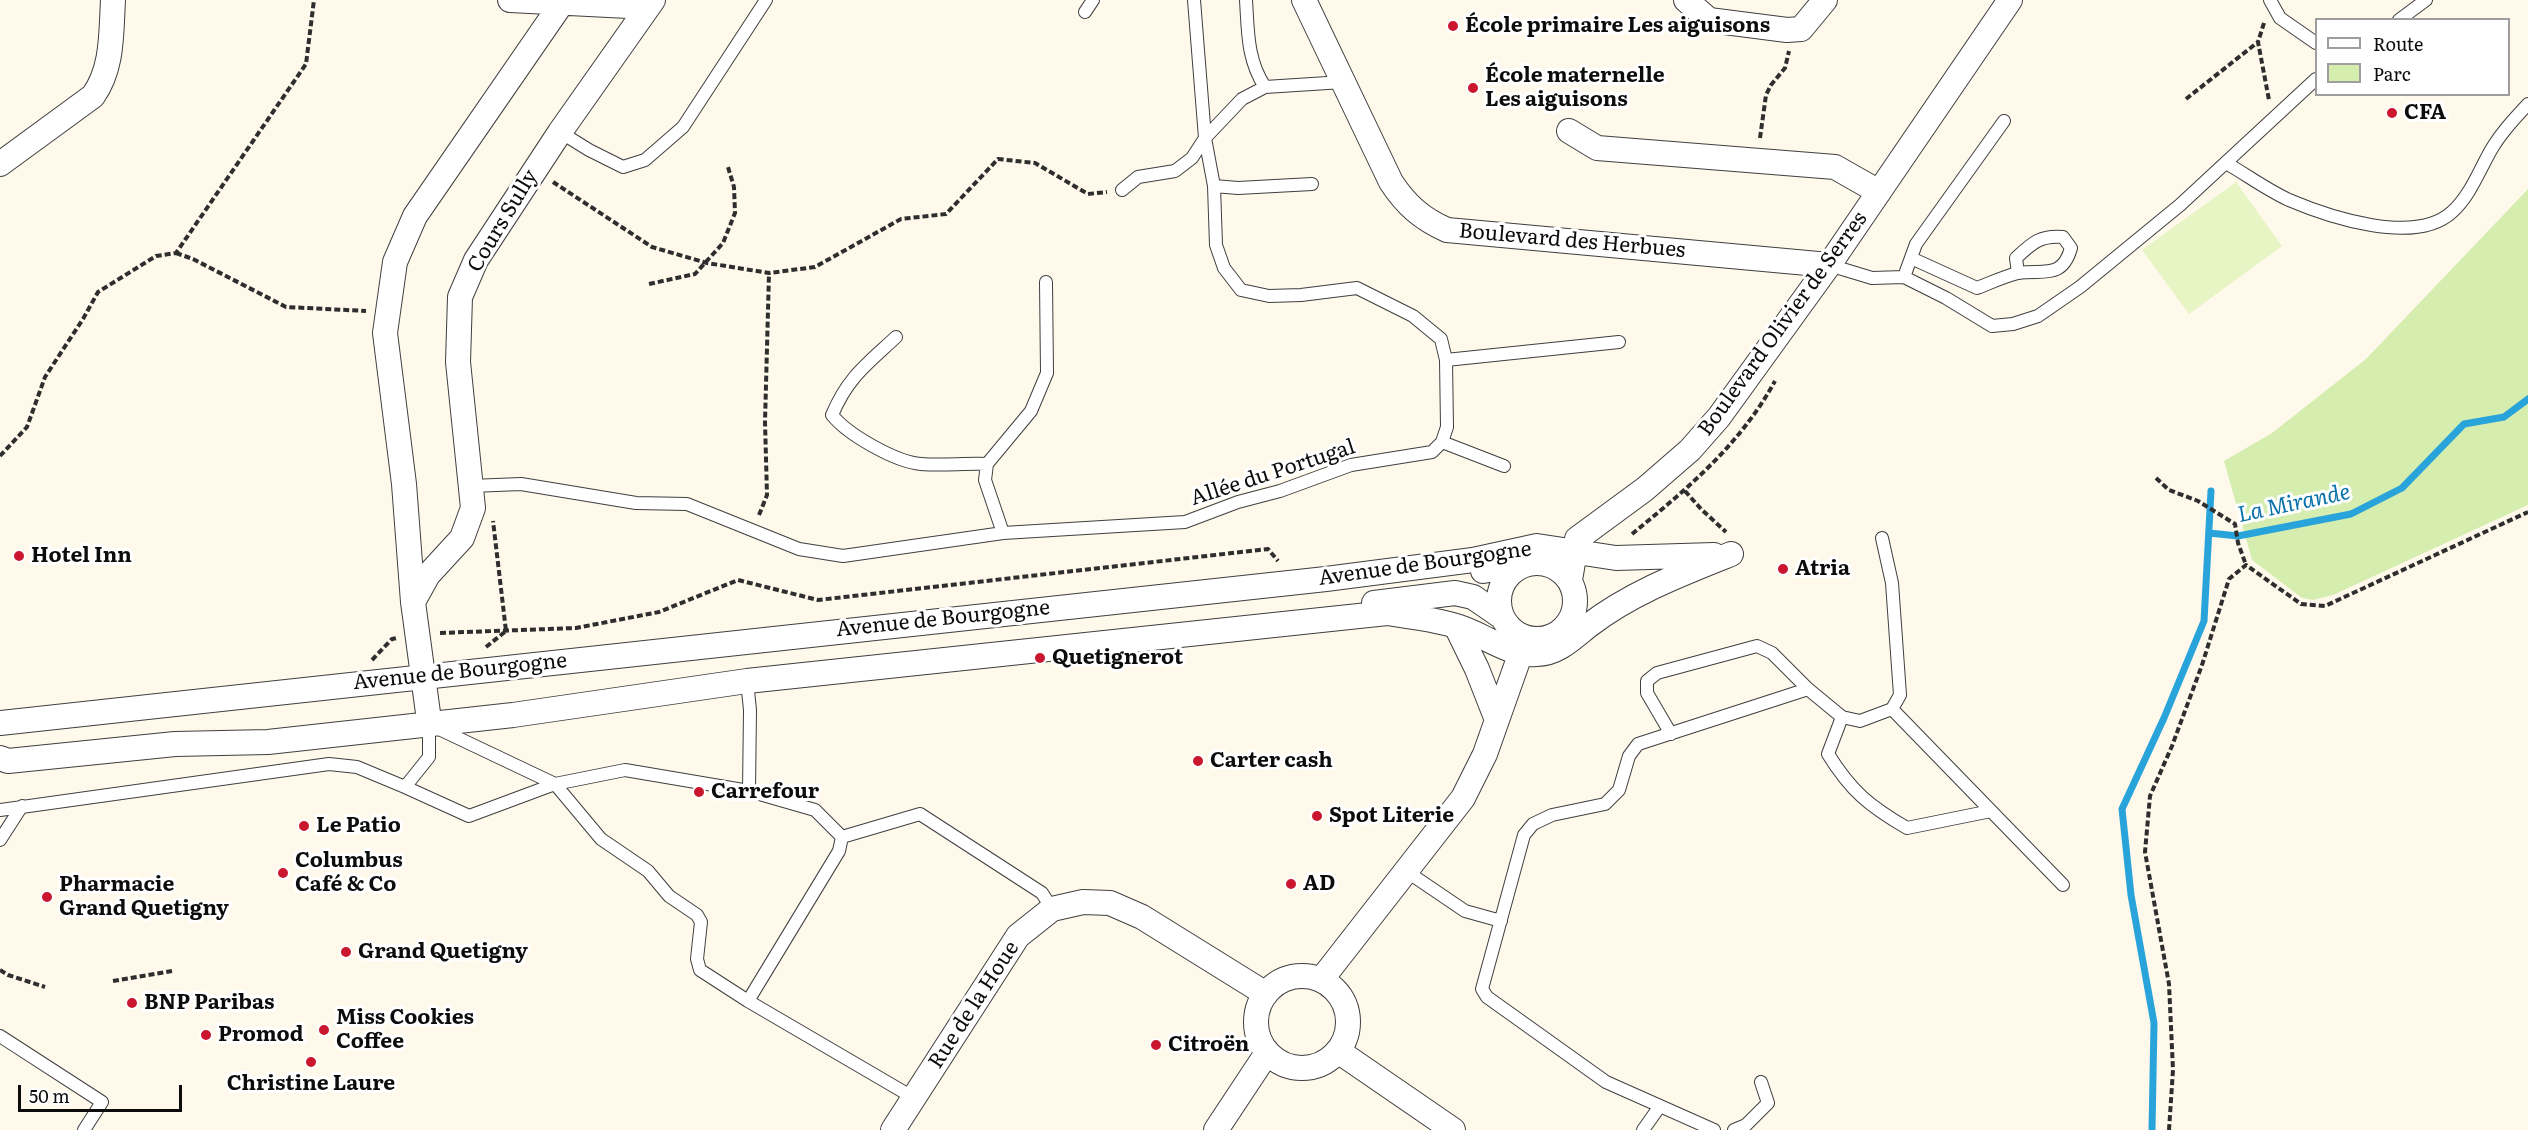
<!DOCTYPE html>
<html>
<head>
<meta charset="utf-8">
<style>
  body { margin:0 }
  #map { position:relative; width:2528px; height:1130px; overflow:hidden; background:#fff9eb; font-family:Literata,serif }
  canvas { display:block }
  .legend { position:absolute; left:2315px; top:18px; width:195px; height:78px; box-sizing:border-box; background:#fff; border:2px solid #9e9e9e; margin:0; padding:8px 10px; list-style:none; font-size:18px; color:#0c0c0c }
  .legend li { display:flex; align-items:center; gap:12px; height:30px }
  .legend b { width:30px; border:2px solid #9e9e9e }
  .scale { position:absolute; left:18px; top:1085px; width:164px; height:27px; box-sizing:border-box; border:3px solid #0c0c0c; border-top:0; padding-left:8px; font-size:18px; line-height:21px; white-space:nowrap; color:#0c0c0c; -webkit-text-stroke:4px #fff; paint-order:stroke }
</style>
</head>
<body>
<div id="map">
<canvas width="2528" height="1130"></canvas>
<ul class="legend">
<li><b style="height:8px;background:#fff"></b>Route</li>
<li><b style="height:16px;background:#d6edb0"></b>Parc</li>
</ul>
<div class="scale">50 m</div>
</div>
<script>
const context = document.querySelector('canvas').getContext('2d');
context.lineJoin = 'round';
function paint(path, color) { context.fillStyle = color; context.fill(path, 'evenodd'); }
function trace(path, color, width, dash) { context.strokeStyle = color; context.lineWidth = width; context.lineCap = dash ? 'butt' : 'round'; context.setLineDash(dash || []); context.stroke(path); }
function drawText(font, color, halo, rows, align = 'center') {
  context.font = font + ' Literata,serif'; context.lineWidth = 6; context.setLineDash([]); context.textBaseline = 'middle'; context.strokeStyle = halo; context.fillStyle = color; for (const [text, x, y, turn = 0] of rows) {
    context.save(); context.translate(x, y); context.rotate((+turn || 0) * Math.PI / 180); context.textAlign = isNaN(turn) ? turn : align; if (halo) context.strokeText(text, 0, 0); context.fillText(text, 0, 0); context.restore();
  }
}
const green = new Path2D(`
  M 2528,189 L 2528,505 L 2333,595 L 2313,600 L 2302,598 L 2252,560 L 2224,461 L 2272,433 L 2366,359 Z`);
const pitch = new Path2D(`
  M 2236,182 L 2282,246 L 2189,314 L 2142,250 Z`);
const stream = new Path2D(`
  M 2209,533 L 2238,536 L 2351,514 L 2402,488 L 2464,424 L 2504,417 L 2528,399
  M 2152,1130 L 2154,1023 L 2131,895 L 2122,809 L 2164,718 L 2204,621 L 2211,491`);
const path = new Path2D(`
  M 2264,23 L 2258,42 L 2269,100
  M 2186,99 L 2258,42
  M 1760,138 L 1766,95 L 1771,85 L 1785,68 L 1789,51
  M 553,182 L 652,247 L 707,263 L 769,273 L 815,267 L 901,219 L 946,214 L 998,159 L 1035,163 L 1088,194 L 1107,192
  M 176,253 L 193,259 L 286,307 L 366,311
  M 649,284 L 695,274 L 723,243 L 735,213 L 734,187 L 728,167
  M 0,456 L 27,427 L 45,377 L 83,319 L 98,292 L 156,256 L 176,253 L 306,64 L 314,0
  M 2156,478 L 2169,490 L 2198,501 L 2235,524 L 2238,543 L 2246,565
  M 1685,491 L 1701,509 L 1726,532
  M 759,515 L 767,495 L 765,422 L 769,273
  M 1632,534 C 1687,489 1740,445 1775,381
  M 440,633 L 576,628 L 659,612 L 738,580 L 818,600 L 1268,549 L 1278,561
  M 486,647 L 506,631 L 493,521
  M 372,660 L 392,639 L 397,638
  M 0,970 L 8,975 L 45,987
  M 113,981 L 172,971
  M 2169,1130 L 2173,1070 L 2169,984 L 2145,852 L 2150,796 L 2172,746 L 2202,665 L 2229,579 L 2246,565 L 2301,604 L 2325,606 L 2528,512`);
const service = new Path2D(`
  M 1246,0 C 1248,31 1247,60 1265,87 L 1343,82
  M 2270,0 L 2280,18 L 2316,43
  M 1085,12 L 1093,0
  M 2399,20 L 2426,0
  M 560,132 L 589,150 L 623,167 L 645,160 L 683,127 L 766,0
  M 2226,163 C 2247,175 2267,190 2289,200 C 2329,217 2415,246 2452,212 C 2470,196 2479,171 2491,150 C 2501,133 2514,119 2528,104
  M 1214,186 L 1238,188 L 1312,184
  M 1122,190 L 1138,177 L 1175,171 L 1192,158 L 1205,138 L 1242,99 L 1265,87
  M 1911,258 L 1977,288 C 1990,283 2005,276 2018,273 C 2043,269 2062,280 2071,248 L 2063,237 C 2040,235 2032,243 2016,258 L 2018,273
  M 1829,265 L 1872,278 L 1904,277 L 1946,298 L 1992,326 L 2013,324 L 2038,316 L 2080,287 L 2180,205 L 2316,79
  M 1904,277 L 1916,244 L 2004,121
  M 896,337 C 867,364 848,377 832,415 C 848,435 896,462 921,464 C 942,466 965,463 987,464
  M 1446,360 L 1619,342
  M 1442,442 L 1504,466
  M 471,486 L 521,484 L 636,503 L 687,504 L 799,549 L 843,556 L 1003,533 L 1185,522 L 1238,502 L 1280,491 L 1351,465 L 1432,452 L 1442,442 L 1447,427 L 1446,360 L 1441,339 L 1413,316 L 1357,288 L 1301,295 L 1269,296 L 1241,290 L 1224,268 L 1216,245 L 1214,186 L 1205,138 L 1194,0
  M 1003,533 L 985,480 L 987,464 L 1031,411 L 1047,373 L 1046,282
  M 747,681 L 750,710 L 749,791
  M 1892,709 L 2063,885
  M 1842,717 L 1828,754 C 1851,791 1869,806 1907,828 L 1991,811
  M 437,728 L 555,784 L 601,839 L 648,871 L 669,896 L 697,915 L 701,922 L 697,959 L 700,970 L 748,1001
  M 1671,734 L 1647,693 L 1647,681 L 1657,673 L 1757,646 L 1772,653 L 1808,689 L 1842,717 L 1860,721 L 1892,709 L 1900,695 L 1892,583 L 1882,538
  M 405,787 L 469,816 L 555,784 L 625,770 L 749,791 L 815,810 L 842,837 L 839,851 L 748,1001 L 914,1098
  M 0,810 L 329,764 L 357,767 L 405,787 L 429,757 L 429,724
  M 842,837 L 920,814 L 1042,893 L 1052,909
  M 0,840 L 22,806
  M 1406,871 L 1465,911 L 1501,921
  M 0,1036 L 102,1102 L 84,1130
  M 1643,1130 L 1660,1106
  M 1714,1130 L 1606,1082 L 1487,997 L 1482,989 L 1524,835 L 1533,824 L 1552,815 L 1605,804 L 1619,790 L 1629,756 L 1638,744 L 1808,689
  M 1734,1130 L 1746,1125 L 1768,1103 L 1761,1082`);
const minor = new Path2D(`
  M 510,0 L 648,7
  M 1304,0 L 1391,182 C 1406,205 1422,219 1447,230 L 1829,265
  M 1686,0 L 1709,20 L 1787,30 L 1801,29 L 1825,0
  M 1569,131 L 1597,148 L 1835,167 L 1879,192
  M 0,164 L 93,96 C 113,68 111,34 113,0
  M1499 601a38 38 0 1 1 76 0a38 38 0 1 1-76 0Z
  M 1483,571 L 1522,565
  M 1570,580 L 1577,539 L 1645,489 L 1690,450 L 1719,417 L 1829,265 L 2010,0
  M 413,602 L 428,575 L 462,538 L 473,508 L 458,362 L 460,297 L 476,260 L 560,132 L 653,0
  M 1374,603 L 1455,593 L 1473,597 L 1502,617
  M 1456,626 L 1477,669 L 1497,720
  M 428,713 L 413,602 L 404,484 L 385,333 L 395,262 L 415,216 L 564,0
  M 0,723 L 1326,579 L 1473,560 L 1537,546 L 1616,558 L 1714,555
  M 0,758 L 8,761 L 175,744 L 268,742 L 513,715 L 747,681 L 1387,613 C 1411,617 1437,619 1459,627 C 1484,635 1510,656 1537,654 C 1557,654 1573,638 1588,626 C 1631,593 1681,574 1731,554
  M1256 1022a46 46 0 1 1 92 0a46 46 0 1 1-92 0Z
  M 1321,980 L 1463,798 L 1485,754 L 1526,638
  M 1338,1051 L 1453,1130
  M 893,1130 L 1018,936 L 1052,909 L 1083,902 L 1110,903 L 1142,917 L 1266,994
  M 1216,1130 L 1267,1053`);
const markers = [
  [1453,26,6,"#ca162f"],
  [1473,88,6,"#ca162f"],
  [2392,113,6,"#ca162f"],
  [19,556,6,"#ca162f"],
  [1783,569,6,"#ca162f"],
  [1040,658,6,"#ca162f"],
  [1198,761,6,"#ca162f"],
  [699,792,6,"#ca162f"],
  [1317,816,6,"#ca162f"],
  [304,826,6,"#ca162f"],
  [283,873,6,"#ca162f"],
  [1291,884,6,"#ca162f"],
  [47,897,6,"#ca162f"],
  [346,952,6,"#ca162f"],
  [132,1003,6,"#ca162f"],
  [324,1030,6,"#ca162f"],
  [206,1035,6,"#ca162f"],
  [1156,1045,6,"#ca162f"],
  [311,1062,6,"#ca162f"]
];
const poiNames = [
  ["École primaire Les aiguisons",1465,26],
  ["École maternelle",1485,76],
  ["Les aiguisons",1485,100],
  ["CFA",2404,113],
  ["Hotel Inn",31,556],
  ["Atria",1795,569],
  ["Quetignerot",1052,658],
  ["Carter cash",1210,761],
  ["Carrefour",711,792],
  ["Spot Literie",1329,816],
  ["Le Patio",316,826],
  ["Columbus",295,861],
  ["Café & Co",295,885],
  ["AD",1303,884],
  ["Pharmacie",59,885],
  ["Grand Quetigny",59,909],
  ["Grand Quetigny",358,952],
  ["BNP Paribas",144,1003],
  ["Miss Cookies",336,1018],
  ["Coffee",336,1042],
  ["Promod",218,1035],
  ["Citroën",1168,1045],
  ["Christine Laure",311,1084,"center"]
];
const streetNames = [
  ["Cours Sully",503,221,-59],
  ["Boulevard des Herbues",1572,241,5],
  ["Boulevard Olivier de Serres",1783,324,-54],
  ["Allée du Portugal",1273,473,-18],
  ["Avenue de Bourgogne",1425,564,-8],
  ["Avenue de Bourgogne",943,619,-6],
  ["Avenue de Bourgogne",460,672,-6],
  ["Rue de la Houe",974,1005,-57]
];
const waterNames = [
  ["La Mirande",2294,504,-12]
];
paint(green, '#d6edb0');
paint(pitch, '#e7f4c3');
trace(stream, '#29a4db', 7);
trace(service, '#3f3f3f', 14);
trace(minor, '#3f3f3f', 26);
trace(path, '#2e2e2e', 4, [6, 3]);
trace(service, '#fff', 12);
trace(minor, '#fff', 24);
for (const [x, y, r, color] of markers) { const dot = new Path2D(); dot.arc(x, y, r, 0, 2 * Math.PI); context.fillStyle = color; context.fill(dot); trace(dot, '#fff', 2); }
drawText('bold 21px', '#0c0c0c', '#fff', poiNames, 'left');
drawText('21px', '#0c0c0c', '#fff', streetNames);
drawText('italic 22px', '#0972aa', '#fff', waterNames);
</script>
</body>
</html>
